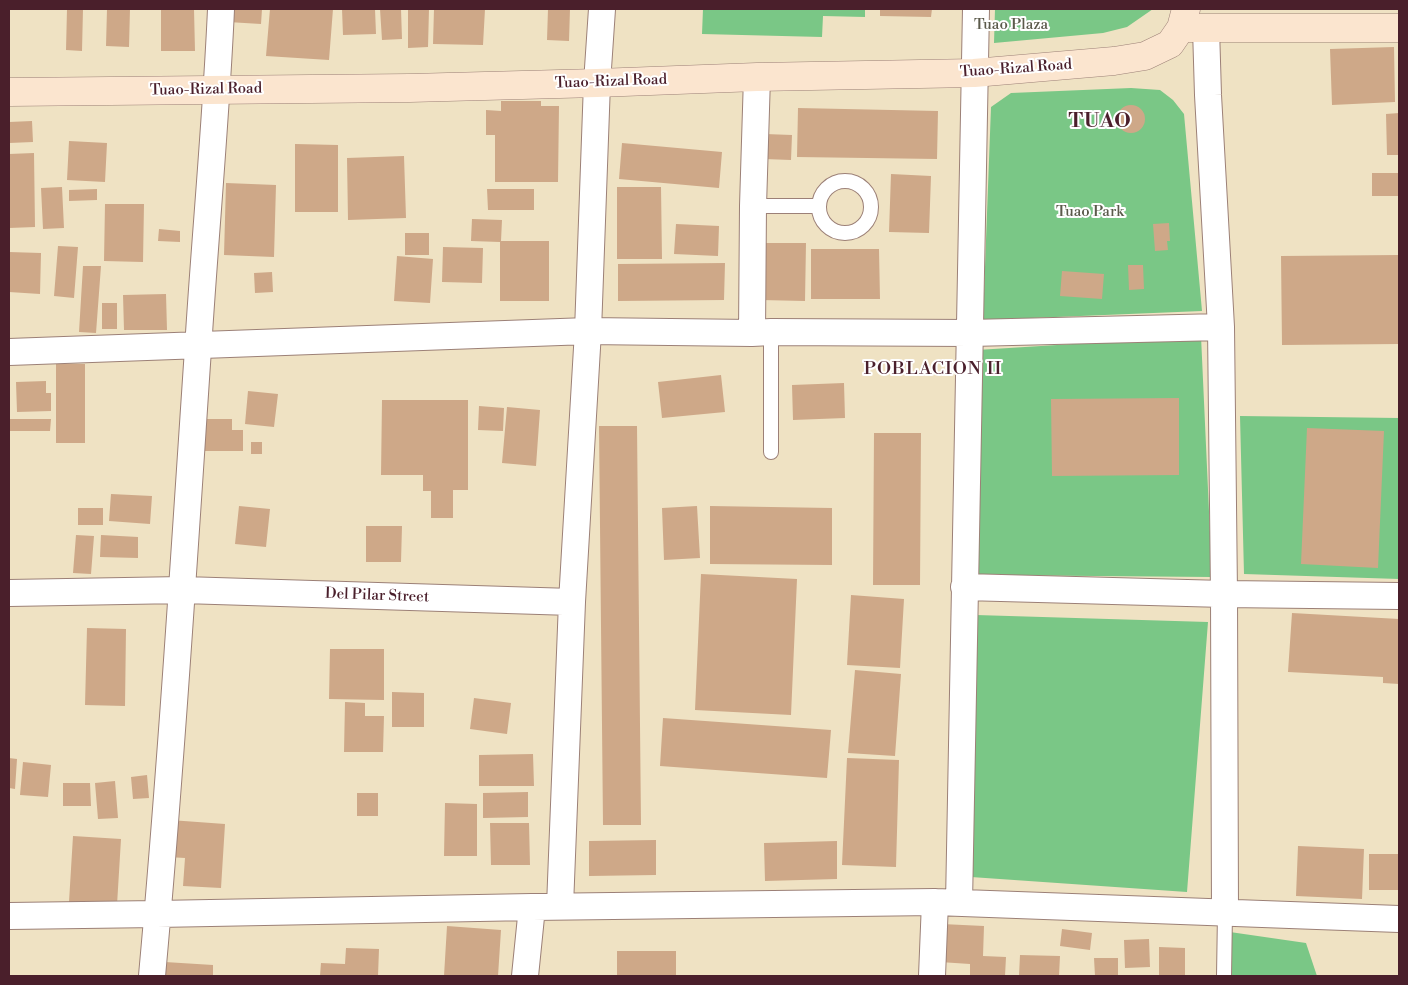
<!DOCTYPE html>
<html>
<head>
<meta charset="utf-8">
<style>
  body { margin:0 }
  #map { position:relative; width:1408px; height:985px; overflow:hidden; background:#efe2c3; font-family:"Libre Bodoni",serif }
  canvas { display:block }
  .frame { position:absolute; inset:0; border:10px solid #4a1f2b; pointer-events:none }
</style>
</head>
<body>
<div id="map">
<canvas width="1408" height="985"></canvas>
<div class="frame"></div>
</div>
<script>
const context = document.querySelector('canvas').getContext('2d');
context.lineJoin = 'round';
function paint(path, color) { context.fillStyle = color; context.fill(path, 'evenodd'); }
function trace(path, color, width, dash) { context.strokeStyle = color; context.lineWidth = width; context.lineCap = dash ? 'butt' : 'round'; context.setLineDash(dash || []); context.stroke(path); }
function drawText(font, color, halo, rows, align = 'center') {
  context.font = font + ' "Libre Bodoni",serif'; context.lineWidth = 4; context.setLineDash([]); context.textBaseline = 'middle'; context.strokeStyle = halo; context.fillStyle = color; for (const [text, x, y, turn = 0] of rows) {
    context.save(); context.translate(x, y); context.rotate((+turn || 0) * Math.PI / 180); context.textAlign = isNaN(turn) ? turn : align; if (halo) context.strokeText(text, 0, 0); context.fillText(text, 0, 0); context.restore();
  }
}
const green = new Path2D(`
  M 703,9 L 865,9 L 865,17 L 823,16 L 822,37 L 702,34 Z
  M 995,9 L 1153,9 L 1127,27 L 1103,33 L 994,43 Z
  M 1131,88 L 1160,90 L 1173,100 L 1184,114 L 1202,311 L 983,320 L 991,107 L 1011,93 Z
  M 1201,336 L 1212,577 L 978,575 L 977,350 Z
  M 1240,416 L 1399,418 L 1399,579 L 1244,574 Z
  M 976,615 L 1208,622 L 1187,892 L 971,877 Z
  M 1223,931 L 1306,943 L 1317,976 L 1223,976 Z`);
const building = new Path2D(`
  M 67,9 L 83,9 L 82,51 L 66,50 Z
  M 107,9 L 130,9 L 129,47 L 106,46 Z
  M 161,9 L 194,9 L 195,51 L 161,51 Z
  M 229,9 L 262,9 L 261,24 L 228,22 Z
  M 270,9 L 333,9 L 329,60 L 266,56 Z
  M 342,9 L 375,9 L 376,34 L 343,35 Z
  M 380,9 L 401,9 L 402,39 L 382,40 Z
  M 408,9 L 429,9 L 428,47 L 408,48 Z
  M 434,9 L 485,9 L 483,45 L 433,44 Z
  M 548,9 L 570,9 L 569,41 L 547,40 Z
  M 880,9 L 932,9 L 931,17 L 880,16 Z
  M 1394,47 L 1395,102 L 1332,105 L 1330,49 Z
  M 501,101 L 541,101 L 541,106 L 559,106 L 558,182 L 495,182 L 495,135 L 486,135 L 486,110 L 501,111 Z
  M1117 119a14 14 0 1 1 28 0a14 14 0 1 1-28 0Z
  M 798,108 L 938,111 L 937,159 L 797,157 Z
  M 1399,113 L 1399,155 L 1387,155 L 1386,114 Z
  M 32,121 L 33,142 L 9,143 L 9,122 Z
  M 765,134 L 792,135 L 791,160 L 764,159 Z
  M 69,141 L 107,143 L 105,182 L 67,180 Z
  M 622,143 L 722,152 L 719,188 L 619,179 Z
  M 295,144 L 338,145 L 338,212 L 295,212 Z
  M 34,153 L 35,227 L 9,228 L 9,154 Z
  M 404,156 L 406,218 L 348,220 L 347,158 Z
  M 1372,173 L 1399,173 L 1399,196 L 1372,196 Z
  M 891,174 L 931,176 L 929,233 L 889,232 Z
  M 226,183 L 276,185 L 274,257 L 224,255 Z
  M 62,187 L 64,228 L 43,229 L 41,188 Z
  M 617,187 L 661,187 L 662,259 L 617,259 Z
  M 97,189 L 97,200 L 69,201 L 69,190 Z
  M 487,189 L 534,189 L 534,210 L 488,210 Z
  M 105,204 L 144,204 L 143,262 L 104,261 Z
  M 472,219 L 502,220 L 501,241 L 549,241 L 549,301 L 500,301 L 500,242 L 471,241 Z
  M 1169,223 L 1170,241 L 1167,241 L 1168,250 L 1155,251 L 1153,224 Z
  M 676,224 L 719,226 L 718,256 L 674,254 Z
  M 159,229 L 180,231 L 180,242 L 158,241 Z
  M 405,233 L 429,233 L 429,255 L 405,255 Z
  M 761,243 L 806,243 L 805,301 L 761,300 Z
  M 58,246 L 78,247 L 74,298 L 54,296 Z
  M 443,247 L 483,248 L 482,283 L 442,282 Z
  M 811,249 L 879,249 L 880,299 L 811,299 Z
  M 9,252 L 41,253 L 40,294 L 9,292 Z
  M 1399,255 L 1399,344 L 1282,345 L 1281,256 Z
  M 397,256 L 433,259 L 430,303 L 394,301 Z
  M 725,263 L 724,300 L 618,301 L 618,264 Z
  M 1128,265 L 1143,265 L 1144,289 L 1129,290 Z
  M 83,266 L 101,266 L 96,333 L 79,332 Z
  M 1062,271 L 1104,274 L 1102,299 L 1060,296 Z
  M 272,272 L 273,292 L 255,293 L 254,273 Z
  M 166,294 L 167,330 L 124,330 L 123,295 Z
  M 102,303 L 117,303 L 117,329 L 102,329 Z
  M 56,364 L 85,364 L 85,443 L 56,443 Z
  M 721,375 L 725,412 L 662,418 L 658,382 Z
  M 46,381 L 46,393 L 51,393 L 51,411 L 17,412 L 16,382 Z
  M 844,383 L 845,418 L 793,420 L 792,385 Z
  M 248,391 L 278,394 L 274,427 L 245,424 Z
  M 1179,398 L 1179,475 L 1052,476 L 1051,399 Z
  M 382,400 L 468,400 L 468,490 L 453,490 L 453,518 L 431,518 L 431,491 L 423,491 L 423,475 L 381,475 Z
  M 479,406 L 504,408 L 503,431 L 478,430 Z
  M 507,407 L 540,410 L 536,466 L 502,463 Z
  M 9,419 L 51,419 L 50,431 L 9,431 Z
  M 200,419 L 232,419 L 232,430 L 243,430 L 243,451 L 200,451 Z
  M 599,426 L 637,426 L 641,825 L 603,825 Z
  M 1307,428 L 1384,431 L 1378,568 L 1301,564 Z
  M 874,433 L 921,433 L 920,585 L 873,585 Z
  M 251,442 L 262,442 L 262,454 L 251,454 Z
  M 111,494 L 152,496 L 150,524 L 109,521 Z
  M 239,506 L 270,509 L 266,547 L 235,544 Z
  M 697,506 L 700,558 L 664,560 L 662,508 Z
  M 710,506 L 832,508 L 832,565 L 710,564 Z
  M 78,508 L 103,508 L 103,525 L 78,525 Z
  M 366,526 L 402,526 L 401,562 L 366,562 Z
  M 76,535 L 94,536 L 91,574 L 73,573 Z
  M 101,535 L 138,537 L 138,558 L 100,557 Z
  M 701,574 L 797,579 L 791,715 L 695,710 Z
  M 851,595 L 904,599 L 900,668 L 847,665 Z
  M 1292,613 L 1399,619 L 1399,684 L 1383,683 L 1383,677 L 1288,672 Z
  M 87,628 L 126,629 L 125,706 L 85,705 Z
  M 330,649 L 384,649 L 384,700 L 329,699 Z
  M 855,670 L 901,674 L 895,756 L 848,753 Z
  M 392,692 L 424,693 L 424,727 L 392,727 Z
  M 474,698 L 511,703 L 507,734 L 470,729 Z
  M 345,702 L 365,703 L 365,716 L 384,716 L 383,752 L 344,752 Z
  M 663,718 L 831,730 L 827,778 L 660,766 Z
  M 533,754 L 534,786 L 479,786 L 479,755 Z
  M 9,758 L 17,759 L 15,789 L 9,788 Z
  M 847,758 L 899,760 L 896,867 L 842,865 Z
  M 23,762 L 51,765 L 48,797 L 20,795 Z
  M 147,775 L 149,798 L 133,799 L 131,777 Z
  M 115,781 L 118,818 L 98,819 L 95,783 Z
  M 63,783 L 90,783 L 91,806 L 63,806 Z
  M 528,792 L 528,817 L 483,818 L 483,793 Z
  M 357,793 L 378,793 L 378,816 L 357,816 Z
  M 445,803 L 477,804 L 477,856 L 444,856 Z
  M 170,820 L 225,824 L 221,888 L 183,886 L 185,858 L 168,857 Z
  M 490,823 L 529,823 L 530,865 L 491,865 Z
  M 73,836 L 121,839 L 117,905 L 69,902 Z
  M 656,840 L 656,875 L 589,876 L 589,841 Z
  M 837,841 L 837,879 L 765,881 L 764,843 Z
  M 1298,846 L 1364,849 L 1362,899 L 1296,896 Z
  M 1369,854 L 1399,854 L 1399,890 L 1369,890 Z
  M 942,924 L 984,926 L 983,956 L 1006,957 L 1005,976 L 970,976 L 970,964 L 940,962 Z
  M 447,926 L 501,930 L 498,976 L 444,976 Z
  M 1062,929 L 1092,933 L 1090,950 L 1060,946 Z
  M 1149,939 L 1150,967 L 1125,968 L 1124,940 Z
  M 1159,947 L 1185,948 L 1185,976 L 1159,976 Z
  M 346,948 L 379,949 L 378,976 L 320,976 L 321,963 L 345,964 Z
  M 617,951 L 676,951 L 676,976 L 617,976 Z
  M 1020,955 L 1060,956 L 1059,976 L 1019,976 Z
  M 1094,958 L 1118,958 L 1118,976 L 1095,976 Z
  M 165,962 L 213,965 L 213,976 L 164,976 Z`);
const service = new Path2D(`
  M819 207a26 26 0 1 1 52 0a26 26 0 1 1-52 0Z
  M 753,206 L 819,206
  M 771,452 L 771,332
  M 1224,976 L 1225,913`);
const minor = new Path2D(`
  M 1206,28 L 1208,95 L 1221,327 L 1224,594 L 1225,913
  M 752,333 L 753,206 L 757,77
  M 9,352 L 588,331 L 752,333 L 771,332 L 970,333 L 1221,327
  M 964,587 L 1224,594 L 1399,596
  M 9,593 L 183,590 L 572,602
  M 959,903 L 976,9
  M 560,906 L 572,602 L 588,331 L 597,83 L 602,9
  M 9,916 L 157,914 L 532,907 L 935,902 L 1399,919
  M 152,976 C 171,767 184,558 198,349 C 205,236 216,122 221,9
  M 525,976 L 532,907
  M 932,976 L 935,902`);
const secondary = new Path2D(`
  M 1181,28 L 1399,28
  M 9,92 L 410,88 L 597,83 L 757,77 L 974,73 L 1114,61 L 1145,56 L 1170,44 L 1181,28 L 1186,9`);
const parkNames = [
  ["Tuao Plaza",1011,25],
  ["Tuao Park",1090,212]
];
const streetNames = [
  ["Tuao-Rizal Road",1016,69,-4],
  ["Tuao-Rizal Road",611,82,-2],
  ["Tuao-Rizal Road",206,90,-1],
  ["Del Pilar Street",377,596,2]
];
const quarterNames = [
  ["POBLACION II",933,370]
];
const districtNames = [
  ["TUAO",1100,122]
];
paint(green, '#7ac786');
paint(building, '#cea888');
trace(service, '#9c8077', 16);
trace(minor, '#9c8077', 28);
trace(secondary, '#9c8077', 29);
trace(service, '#fff', 14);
trace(minor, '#fff', 26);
trace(secondary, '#fbe5cf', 28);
drawText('15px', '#5b5a4b', '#fff', parkNames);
drawText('15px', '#4a1f2b', '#fff', streetNames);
context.letterSpacing = '1px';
drawText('18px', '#4a1f2b', '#fff', quarterNames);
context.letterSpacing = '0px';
context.letterSpacing = '1px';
drawText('bold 20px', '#4a1f2b', '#fff', districtNames);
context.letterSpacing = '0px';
</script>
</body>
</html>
